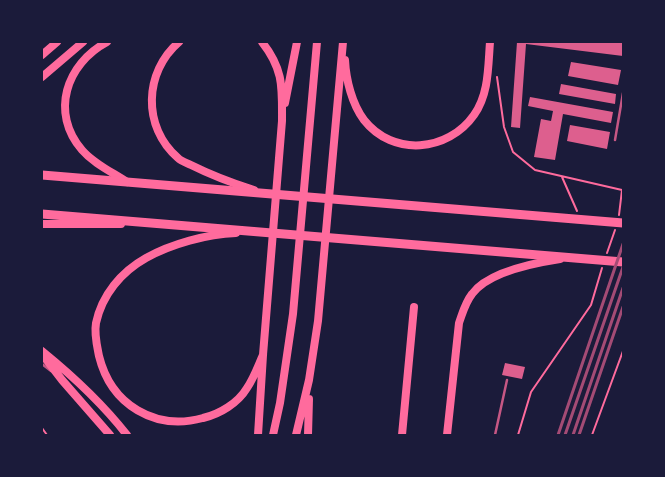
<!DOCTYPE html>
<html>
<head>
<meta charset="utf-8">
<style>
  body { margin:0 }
  #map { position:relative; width:665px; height:477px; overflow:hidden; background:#1b1b3a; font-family:"Fira Sans Condensed",sans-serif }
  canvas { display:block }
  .frame { position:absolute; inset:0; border:43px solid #1b1b3a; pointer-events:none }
</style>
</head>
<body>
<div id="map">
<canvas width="665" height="477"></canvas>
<div class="frame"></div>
</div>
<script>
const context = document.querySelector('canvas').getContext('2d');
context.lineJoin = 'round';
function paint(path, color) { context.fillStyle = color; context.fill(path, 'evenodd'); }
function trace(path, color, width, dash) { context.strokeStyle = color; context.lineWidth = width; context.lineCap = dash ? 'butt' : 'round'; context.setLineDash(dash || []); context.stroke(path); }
const building = new Path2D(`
  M 517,42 L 623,42 L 623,56 L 526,44 L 520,128 L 511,127 Z
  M 571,62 L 621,70 L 618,85 L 568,76 Z
  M 561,84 L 616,94 L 615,104 L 559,94 Z
  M 530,97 L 613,112 L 611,123 L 563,114 L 555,160 L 534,157 L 541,119 L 551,121 L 553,111 L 528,106 Z
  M 570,125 L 610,132 L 607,149 L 567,141 Z
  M 505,363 L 525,367 L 522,379 L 502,375 Z`);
const path = new Path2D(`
  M 497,77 L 504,127 L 513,152 L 535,170 L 622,190 L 619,215
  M 562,177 L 577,211
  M 607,253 L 615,230
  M 42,428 L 47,435
  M 518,435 L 531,392 L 591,305 L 602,268
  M 592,435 L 623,351`);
const service = new Path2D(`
  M 615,140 L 623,93
  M 42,364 L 51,371
  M 495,435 L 507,380`);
const primary = new Path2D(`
  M 107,42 C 66,64 50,113 82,150 C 94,164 112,172 127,182
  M 179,42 C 144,72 142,127 178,158 C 181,161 187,163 191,165 C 211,175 232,183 254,190
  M 42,55 L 57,42
  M 345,60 C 346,80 352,104 364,120 C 393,157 448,152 474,115 C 489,94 488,67 490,42
  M 42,77 L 83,42
  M 285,103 L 297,42
  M 42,224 L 121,224
  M 236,233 C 207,234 171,244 146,258 C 121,272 102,295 96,323 C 94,334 97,346 99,356 C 111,405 155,431 203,418 C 220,414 238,403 247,388 C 254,378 258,366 263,355
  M 42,351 C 74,377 102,403 127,435
  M 45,358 L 62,380 L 110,435
  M 258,435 L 263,355 L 282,121 C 282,88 284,70 262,42
  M 273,435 L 280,403 L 293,314 L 317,42
  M 296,435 L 309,380 L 318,321 L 343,42
  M 308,435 L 309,399
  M 402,435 L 414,307
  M 447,435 L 459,323 C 463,312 465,303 472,294 C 488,272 534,263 560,259`);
const trunk = new Path2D(`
  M 42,175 L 623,223
  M 42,214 L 623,262`);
const rail = new Path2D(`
  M 558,435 L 623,244
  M 565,435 L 623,267
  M 573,435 L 623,288
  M 579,435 L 623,307`);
paint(building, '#dd5f8e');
trace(path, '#ff6b9d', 2);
trace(service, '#c65784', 2.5);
trace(primary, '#ff6b9d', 8);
trace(trunk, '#ff6b9d', 9);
trace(rail, '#a44b75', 3);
</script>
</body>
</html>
